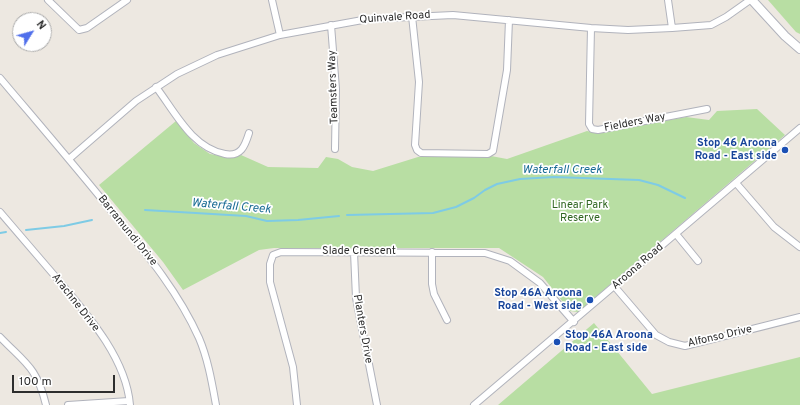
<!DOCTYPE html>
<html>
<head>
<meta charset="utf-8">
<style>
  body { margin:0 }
  #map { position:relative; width:800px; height:405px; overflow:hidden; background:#ede8e1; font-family:Overpass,sans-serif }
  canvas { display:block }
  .north { position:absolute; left:12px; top:12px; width:40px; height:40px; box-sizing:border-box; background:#fff; border:1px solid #ababab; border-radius:50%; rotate:53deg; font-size:11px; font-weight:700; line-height:16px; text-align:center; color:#2d2d2d }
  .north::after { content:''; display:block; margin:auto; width:14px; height:18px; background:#506feb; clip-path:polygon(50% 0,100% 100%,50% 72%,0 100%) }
  .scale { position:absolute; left:12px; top:375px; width:103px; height:18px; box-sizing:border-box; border:2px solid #2d2d2d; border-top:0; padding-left:5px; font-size:12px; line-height:14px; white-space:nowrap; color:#2d2d2d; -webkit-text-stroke:3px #fff; paint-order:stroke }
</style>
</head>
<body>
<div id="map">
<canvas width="800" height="405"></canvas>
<div class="north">N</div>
<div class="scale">100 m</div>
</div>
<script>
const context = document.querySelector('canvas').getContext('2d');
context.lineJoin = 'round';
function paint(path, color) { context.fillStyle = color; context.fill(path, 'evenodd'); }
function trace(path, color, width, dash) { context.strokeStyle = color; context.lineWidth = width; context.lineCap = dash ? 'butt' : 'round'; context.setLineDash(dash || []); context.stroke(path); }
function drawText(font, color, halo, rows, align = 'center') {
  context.font = font + ' Overpass,sans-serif'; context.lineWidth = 3.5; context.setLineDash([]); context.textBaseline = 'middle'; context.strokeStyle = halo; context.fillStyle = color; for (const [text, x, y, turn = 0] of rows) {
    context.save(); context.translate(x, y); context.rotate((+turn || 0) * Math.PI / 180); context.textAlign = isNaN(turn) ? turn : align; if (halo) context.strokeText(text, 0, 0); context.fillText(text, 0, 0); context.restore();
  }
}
const green = new Path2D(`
  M 768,0 L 800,0 L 800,34 L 796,32 Z
  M 757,109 L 785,135 L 578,312 L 570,311 L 543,277 L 499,248 L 274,248 L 259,250 L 183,290 L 163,262 L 99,185 L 176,121 L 194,143 L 210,154 L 231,158 L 241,155 L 268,167 L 318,168 L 326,157 L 338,159 L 352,167 L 373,171 L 418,157 L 491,156 L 507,159 L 587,131 L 596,133 L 686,117 L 709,120 L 717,111 Z
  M 594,323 L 652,394 L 800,357 L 800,405 L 498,405 Z`);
const stream = new Path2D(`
  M 145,210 L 246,216 L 267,221 L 298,220 L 339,216
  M 347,215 L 433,213 L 456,207 L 474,198 L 485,190 L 497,184 L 520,179 L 554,177 L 639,180 L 658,185 L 685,198
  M 26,230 L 64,226 L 92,220
  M 0,233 L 6,232`);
const minor = new Path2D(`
  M 48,0 L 79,30 L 87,28 L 127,0
  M 272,0 L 280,35
  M 668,0 L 672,28
  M 412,16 L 419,82 L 415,145 L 417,150 L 421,153 L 488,154 L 493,151 L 507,70 L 509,20
  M 331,25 L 336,89 L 335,149
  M 591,28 L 589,124 L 592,129 L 598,130 L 707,109
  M 0,78 C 38,123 76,167 113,213 C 145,252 178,291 199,338 C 208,359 212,383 216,405
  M 156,87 C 175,112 192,148 225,154 C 241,157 245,146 249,133
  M 69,159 L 136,101 L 177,74 L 217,55 L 280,35 L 368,19 L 453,15 L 591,28 L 628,30 L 672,28 L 711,25 L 726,17 L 750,0
  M 736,183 L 774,227 L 800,247
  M 0,212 C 18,233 36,254 54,275 C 84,311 126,356 130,405
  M 676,234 L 698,261
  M 354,252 L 356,298 L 377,405
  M 432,252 L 432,284 L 434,294 L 447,320
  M 615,287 L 656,335 L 669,342 L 685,346 L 800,317
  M 0,337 C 25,363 37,367 46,405
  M 68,405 L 129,401
  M 297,405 L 293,367 L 270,282 L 270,264 L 273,255 L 281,252 L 485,253 L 510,261 L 540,283 L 574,322
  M 474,405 L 800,128`);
const tertiary = new Path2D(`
  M 752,0 L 785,36 L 800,49`);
const markers = [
  [785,150,4,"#1a4fb4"],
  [590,300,4,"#1a4fb4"],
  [557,342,4,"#1a4fb4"]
];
const streetNames = [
  ["Quinvale Road",395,18,-4],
  ["Teamsters Way",334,87,-92],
  ["Fielders Way",635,123,-11],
  ["Barramundi Drive",127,231,51],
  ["Slade Crescent",359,252],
  ["Aroona Road",638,267,-41],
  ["Arachne Drive",75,303,52],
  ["Planters Drive",362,329,80],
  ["Alfonso Drive",720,337,-13]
];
const transitNames = [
  ["Stop 46 Aroona",777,144],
  ["Road - East side",777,157],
  ["Stop 46A Aroona",582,294],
  ["Road - West side",582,307],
  ["Stop 46A Aroona",565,336,"left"],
  ["Road - East side",565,349,"left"]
];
const parkNames = [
  ["Linear Park",580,206],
  ["Reserve",580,219]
];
const waterNames = [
  ["Waterfall Creek",562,171],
  ["Waterfall Creek",231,207,5]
];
paint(green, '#b8dea3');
trace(stream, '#7ecbe5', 2);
trace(minor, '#b1b3bc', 8);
trace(tertiary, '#b1b3bc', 10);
trace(minor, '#fff', 6);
trace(tertiary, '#fff', 8);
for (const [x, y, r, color] of markers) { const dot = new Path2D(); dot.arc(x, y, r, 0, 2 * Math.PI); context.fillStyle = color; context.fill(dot); trace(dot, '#fff', 1.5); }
drawText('11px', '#2d2d2d', '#fff', streetNames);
drawText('bold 11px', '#164399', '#fff', transitNames, 'right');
drawText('11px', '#306622', '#fff', parkNames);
drawText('italic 12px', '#1a6c95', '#fff', waterNames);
</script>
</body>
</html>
